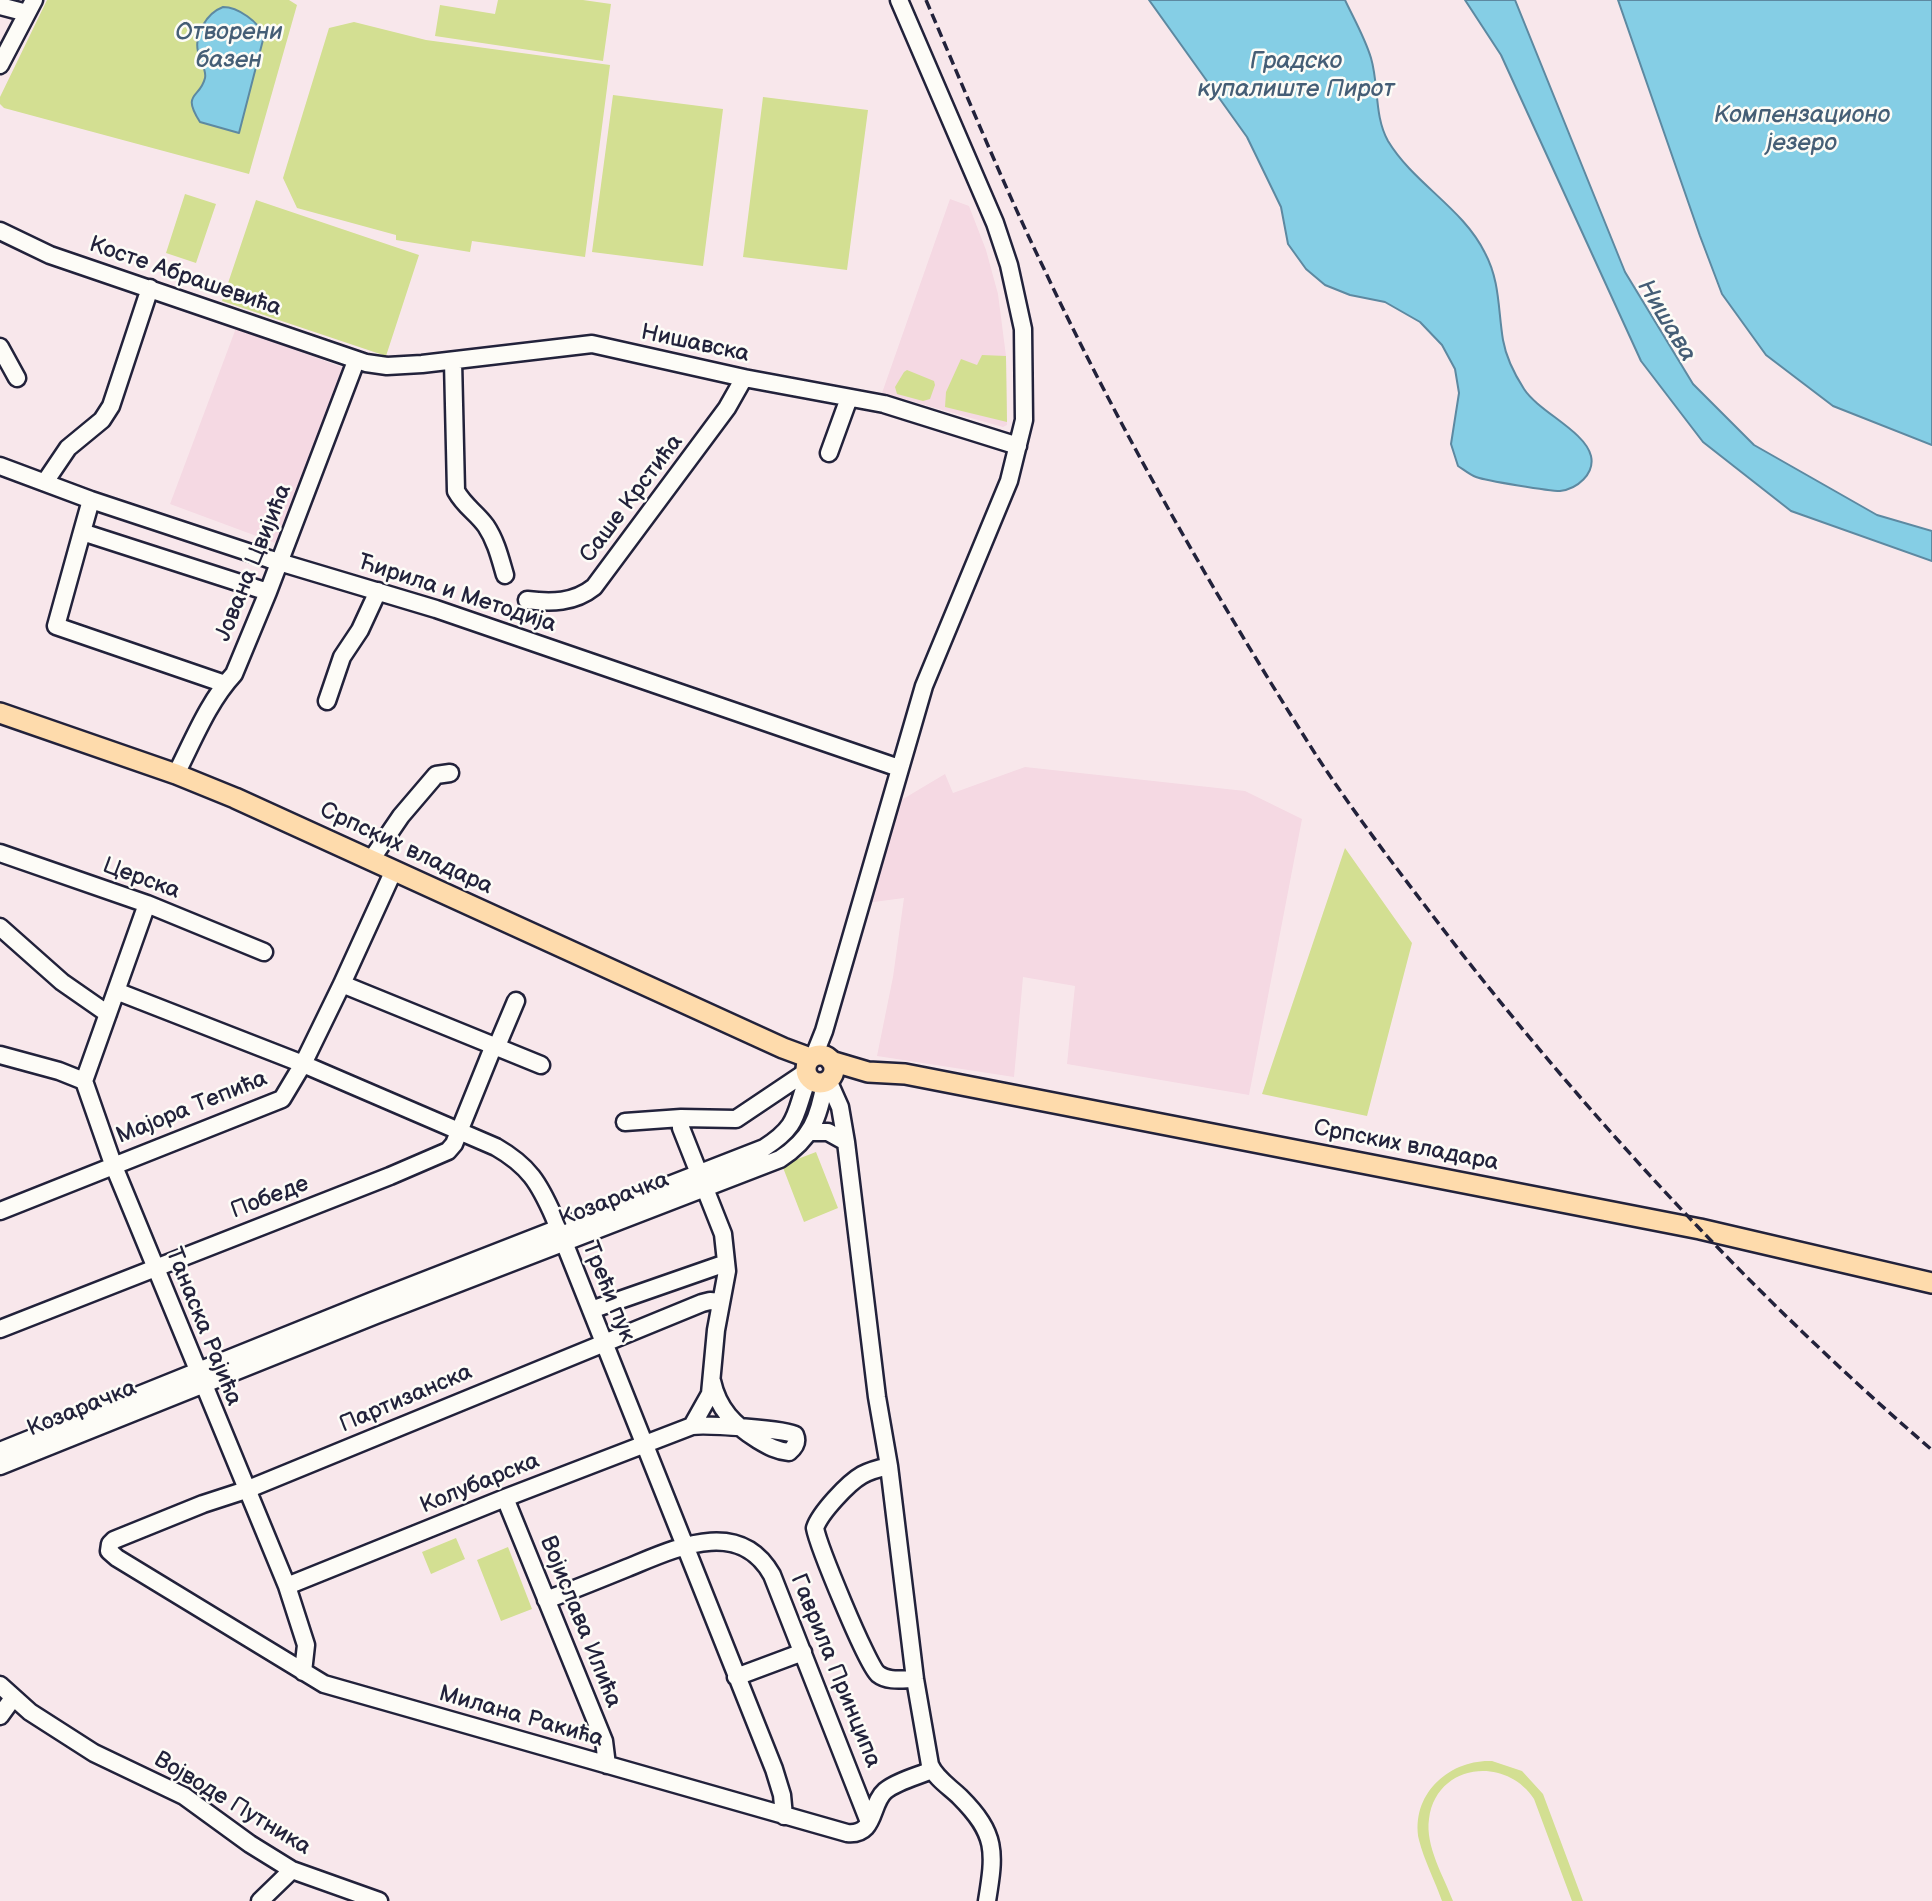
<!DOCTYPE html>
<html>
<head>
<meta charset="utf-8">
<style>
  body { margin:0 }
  canvas { display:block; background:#f8e7eb }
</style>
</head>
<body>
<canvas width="1932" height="1901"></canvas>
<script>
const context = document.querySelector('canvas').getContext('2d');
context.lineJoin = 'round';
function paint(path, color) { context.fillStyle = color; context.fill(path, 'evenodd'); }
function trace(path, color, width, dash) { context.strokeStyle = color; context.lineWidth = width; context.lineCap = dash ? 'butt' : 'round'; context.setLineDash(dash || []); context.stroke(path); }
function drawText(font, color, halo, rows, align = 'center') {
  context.font = font + ' "Balsamiq Sans",sans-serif'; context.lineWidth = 5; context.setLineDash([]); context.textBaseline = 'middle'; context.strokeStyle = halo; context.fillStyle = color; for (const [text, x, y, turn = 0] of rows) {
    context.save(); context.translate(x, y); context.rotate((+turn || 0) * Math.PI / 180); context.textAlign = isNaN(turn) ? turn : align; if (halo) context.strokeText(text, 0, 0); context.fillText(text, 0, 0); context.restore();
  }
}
const built = new Path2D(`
  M 950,199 L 969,206 L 986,250 L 998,294 L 1006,356 L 1007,425 L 1003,427 L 882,393 Z
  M 236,328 L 344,368 L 278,544 L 170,504 Z
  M 1025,767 L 1245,791 L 1302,819 L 1249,1095 L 1067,1064 L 1075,986 L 1023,977 L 1014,1077 L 877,1056 L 893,977 L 904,898 L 866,903 L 893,805 L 945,774 L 953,793 Z`);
const green = new Path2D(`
  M 47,0 L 289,0 L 297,5 L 249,174 L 4,108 L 0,104 L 0,97 Z
  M 498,0 L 583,0 L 611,4 L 603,61 L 435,36 L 440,5 L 495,14 Z
  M 354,22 L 426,40 L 610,65 L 585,257 L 472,241 L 470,252 L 396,240 L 396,235 L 297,208 L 283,178 L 329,28 Z
  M 613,95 L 723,109 L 703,266 L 592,252 Z
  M 763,97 L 868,110 L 847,270 L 743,257 Z
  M 185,194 L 216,204 L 196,263 L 166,253 Z
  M 256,200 L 419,255 L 386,356 L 222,301 Z
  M 982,355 L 1006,356 L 1007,422 L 945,407 L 946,392 L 961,359 L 977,365 Z
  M 907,370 L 934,381 L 935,385 L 930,399 L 923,401 L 897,394 L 895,387 L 904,372 Z
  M 1345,848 L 1412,943 L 1367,1116 L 1262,1094 Z
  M 816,1152 L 838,1208 L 804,1222 L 782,1165 Z
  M 456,1538 L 465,1559 L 431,1574 L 422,1552 Z
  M 508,1547 L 532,1609 L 501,1621 L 477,1560 Z
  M 1492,1761 L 1522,1771 L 1543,1794 L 1583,1901 L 1572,1901 L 1534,1799 C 1505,1755 1436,1764 1429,1819 C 1425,1846 1444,1877 1453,1901 L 1442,1901 C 1435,1881 1424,1860 1419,1840 C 1410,1794 1450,1759 1492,1761 Z`);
const water = new Path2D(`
  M 1149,0 L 1345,0 C 1354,19 1365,38 1371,58 C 1379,85 1374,116 1388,141 C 1414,184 1463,208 1485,253 C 1500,281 1498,310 1503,340 C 1506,357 1515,375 1524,389 C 1539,412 1585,431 1591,456 C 1595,474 1577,489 1560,491 C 1549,491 1487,481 1476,477 C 1470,475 1463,469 1458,466 L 1451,444 L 1459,393 L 1455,369 L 1442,345 L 1420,322 L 1385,302 L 1350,295 L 1325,285 L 1306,269 L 1288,244 L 1281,207 L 1247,137 Z
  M 1465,0 L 1515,0 L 1625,272 L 1693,384 L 1754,445 L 1877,515 L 1932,531 L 1932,561 L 1791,511 L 1703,442 L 1641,361 L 1501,55 Z
  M 1618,0 L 1932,0 L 1932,445 L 1833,406 L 1766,355 L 1722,294 L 1700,236 Z
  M 223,7 C 238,7 259,22 264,36 L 239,133 L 200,122 C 181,92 200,99 205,78 C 207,69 199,61 198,52 C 194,34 207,13 223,7 Z`);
const minor = new Path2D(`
  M 0,6 L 27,13
  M 0,65 L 34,0
  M 0,231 L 50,255 L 366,363 L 387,366 L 422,364 L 592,344 L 744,378 L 884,404 L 1018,446
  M 0,347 L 17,378
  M 453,361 L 456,491 C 465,507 476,512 486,526 C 496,541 500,558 505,575
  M 829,453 L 849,398
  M 0,466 L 91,500 L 269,559 L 436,609 L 899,768
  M 45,482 L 68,448 L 102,420 L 111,406 L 150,288
  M 91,500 L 82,532 L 268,592
  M 82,532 L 56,626 L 225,684
  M 527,600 C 551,603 574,603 594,587 L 727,408 L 744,378
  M 327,701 L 342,657 L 360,630 L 378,591
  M 176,774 C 193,741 208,702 234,674 L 268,592 L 356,361
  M 0,853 L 147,904 L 264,952
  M 371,860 L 401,816 L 436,775 L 450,773
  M 0,927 L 62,982 L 108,1014
  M 342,984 L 541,1065
  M 116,991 L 303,1064 L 496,1147 C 529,1166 539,1183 554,1217 L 774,1769 L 782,1795 L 784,1816
  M 497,1046 L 516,1001
  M 0,1055 L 59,1071 L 84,1081
  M 814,1056 L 824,1031 L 924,686 L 1009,481 L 1024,420 L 1023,329 L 1009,265 L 995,223 L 899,0
  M 828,1080 L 840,1107 L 846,1142 L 877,1397 L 889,1466 L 915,1679 L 930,1765 C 936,1779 950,1787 960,1797 C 997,1834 995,1852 987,1901
  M 84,1081 L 113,1164 L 287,1586 L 306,1645 L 303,1672
  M 84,1081 L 147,904
  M 681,1118 L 681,1128 L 723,1234 L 727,1271 L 716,1330 L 710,1394 L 692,1426
  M 625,1122 L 681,1118 L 736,1119 L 806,1072
  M 810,1132 L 828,1132 L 846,1142
  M 0,1211 L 282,1099 L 303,1064 L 342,984 L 394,870
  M 721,1302 L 710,1301 L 702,1303 L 246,1490 L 203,1504 L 114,1540 L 110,1544 L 109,1551 L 117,1558 L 324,1684 L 847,1833 C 876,1836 870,1804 885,1791 C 897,1781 918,1776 932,1770
  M 591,1310 L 726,1263
  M 0,1329 L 390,1176 L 448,1151 L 454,1144 L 494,1045
  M 0,1451 L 372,1301 L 764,1148 C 800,1125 794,1114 808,1078
  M 0,1466 L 376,1315 L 780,1159 C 811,1139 819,1118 825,1082
  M 889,1466 C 880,1468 871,1470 862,1475 C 848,1483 820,1513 815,1528 C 818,1545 867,1665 878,1674 C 888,1682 903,1679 915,1679
  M 505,1498 L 604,1741 L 607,1765
  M 287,1586 L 505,1498 L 692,1426 C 704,1424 787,1429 795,1435 C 798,1442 795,1447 789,1452 C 777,1451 768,1446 758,1440 C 734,1425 718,1409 712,1381
  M 546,1600 C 573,1590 600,1579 627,1568 C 674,1549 739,1516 772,1575 L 869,1822
  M 736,1677 L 803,1652
  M 0,1685 L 30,1712 L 94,1753 L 184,1796 L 250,1844 L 292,1870 L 379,1901
  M 0,1716 L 13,1698
  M 260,1901 L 292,1870`);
const major = new Path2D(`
  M 0,713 L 176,774 L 235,798 L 783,1048 L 810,1058
  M806 1069a14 14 0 1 1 28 0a14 14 0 1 1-28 0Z
  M 831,1061 L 868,1072 L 905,1074 L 1700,1229 L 1932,1283`);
const rail = new Path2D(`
  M 926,0 C 965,91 1002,182 1045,271 C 1124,438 1217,599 1316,755 C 1360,822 1410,886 1459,950 C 1600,1130 1758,1300 1932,1450`);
const streetNames = [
  ["Косте Абрашевића",185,277,19],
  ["Нишавска",695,344,12],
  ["Саше Крстића",632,499,-53],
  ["Јована Цвијића",254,563,-68],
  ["Ћирила и Методија",457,594,18],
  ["Српских владара",406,849,25],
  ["Церска",141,879,20],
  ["Мајора Тепића",192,1108,-22],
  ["Српских владара",1406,1146,11],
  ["Победе",270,1198,-21],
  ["Козарачка",614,1200,-21],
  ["Трећи пук",608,1292,68],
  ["Танаска Рајића",203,1327,68],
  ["Партизанска",406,1399,-23],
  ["Козарачка",82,1409,-22],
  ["Колубарска",480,1484,-22],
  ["Војислава Илића",580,1622,68],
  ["Гаврила Принципа",835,1671,68],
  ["Милана Ракића",521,1717,16],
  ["Војводе Путника",232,1804,31]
];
const waterNames = [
  ["Отворени",229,33],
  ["базен",229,61],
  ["Градско",1296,62],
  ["купалиште Пирот",1296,90],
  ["Компензационо",1802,116],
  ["језеро",1802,144],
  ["Нишава",1666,321,59]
];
paint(built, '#f5d9e3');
paint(green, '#d3df92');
paint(water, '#85cee5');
trace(water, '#5d89a1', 2);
trace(minor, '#22223b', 21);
trace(major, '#22223b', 24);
trace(minor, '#fdfcf7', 16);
trace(major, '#fedbac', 19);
trace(rail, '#22223b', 3.5, [10, 5]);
drawText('23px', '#22223b', '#fdfcf7', streetNames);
drawText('italic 24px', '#455e76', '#fdfcf7', waterNames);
</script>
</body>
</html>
